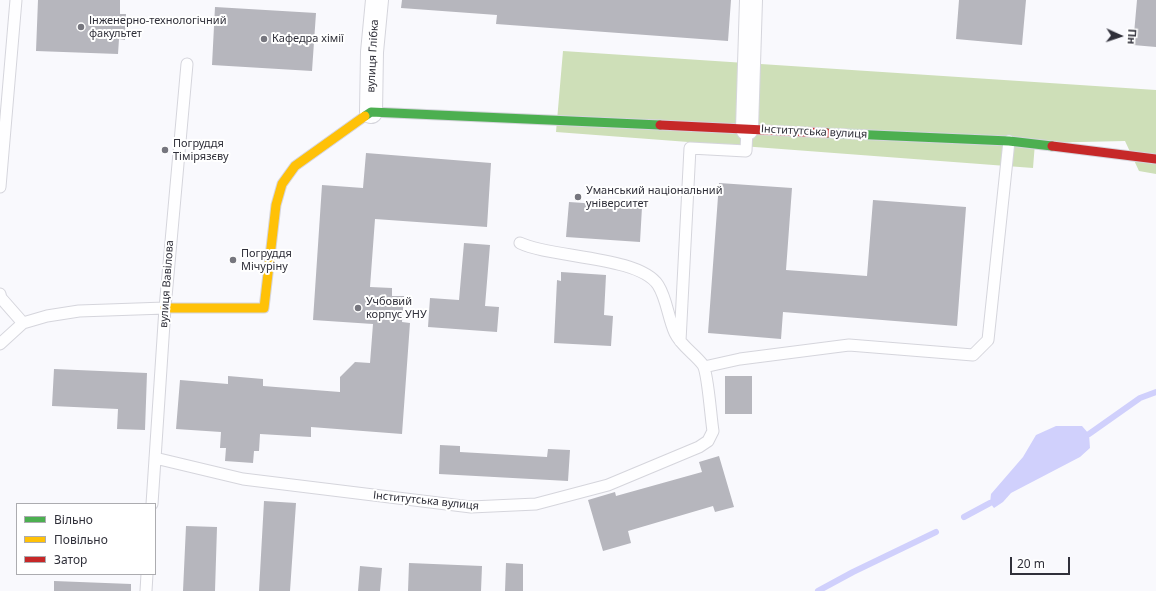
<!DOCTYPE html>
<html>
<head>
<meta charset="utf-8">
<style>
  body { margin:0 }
  #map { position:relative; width:1156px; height:591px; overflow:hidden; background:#f9f9fd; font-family:"Noto Sans",sans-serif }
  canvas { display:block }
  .legend { position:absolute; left:16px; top:503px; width:140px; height:72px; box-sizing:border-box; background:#fff; border:1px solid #acacb0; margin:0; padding:5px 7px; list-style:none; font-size:12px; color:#30303a }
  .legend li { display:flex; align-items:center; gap:8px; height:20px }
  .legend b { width:20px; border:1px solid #acacb0 }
  .north { position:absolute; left:1100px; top:16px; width:40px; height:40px; -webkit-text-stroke:3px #fff; paint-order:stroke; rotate:93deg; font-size:11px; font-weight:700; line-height:16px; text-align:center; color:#30303a }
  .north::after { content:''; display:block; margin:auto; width:14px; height:18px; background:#30303a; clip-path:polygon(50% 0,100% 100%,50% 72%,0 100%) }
  .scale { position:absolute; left:1010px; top:557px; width:60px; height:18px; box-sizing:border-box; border:2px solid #30303a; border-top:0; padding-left:5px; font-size:12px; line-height:14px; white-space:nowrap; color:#30303a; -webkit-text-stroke:3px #fff; paint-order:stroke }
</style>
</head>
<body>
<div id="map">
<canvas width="1156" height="591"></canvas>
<ul class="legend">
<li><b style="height:5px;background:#4caf50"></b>Вільно</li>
<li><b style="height:5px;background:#ffc107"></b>Повільно</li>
<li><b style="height:5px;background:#c62828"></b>Затор</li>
</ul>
<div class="north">Пн</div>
<div class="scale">20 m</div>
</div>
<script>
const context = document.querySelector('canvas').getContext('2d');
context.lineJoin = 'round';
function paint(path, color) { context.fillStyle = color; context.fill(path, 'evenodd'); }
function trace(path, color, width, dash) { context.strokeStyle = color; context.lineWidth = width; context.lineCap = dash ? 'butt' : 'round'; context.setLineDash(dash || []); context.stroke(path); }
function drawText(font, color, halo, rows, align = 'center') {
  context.font = font + ' "Noto Sans",sans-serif'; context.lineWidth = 4; context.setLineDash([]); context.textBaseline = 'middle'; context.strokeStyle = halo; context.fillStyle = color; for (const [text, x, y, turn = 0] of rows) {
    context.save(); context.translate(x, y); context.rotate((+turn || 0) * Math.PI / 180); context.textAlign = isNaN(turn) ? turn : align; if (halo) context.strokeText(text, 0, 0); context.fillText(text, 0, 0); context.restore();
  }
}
const forest = new Path2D(`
  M 563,51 L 1156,90 L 1156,174 L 1139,171 L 1125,141 L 1035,143 L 1033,168 L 556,132 Z`);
const water = new Path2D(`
  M 1056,426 L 1082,426 L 1089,434 L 1090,448 L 1080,457 L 1011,493 L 1003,502 L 994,508 L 990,503 L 991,494 L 1023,457 L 1036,435 Z`);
const stream = new Path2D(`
  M 1089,434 L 1140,398 L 1156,392
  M 964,517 L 990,503
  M 818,591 L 853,572 L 936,532`);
const building = new Path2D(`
  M 38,0 L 120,0 L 120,14 L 126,14 L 125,40 L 119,39 L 118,54 L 36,51 Z
  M 402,0 L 731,0 L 728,41 L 496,24 L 497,15 L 401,8 Z
  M 959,0 L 1026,0 L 1022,45 L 956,39 Z
  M 1137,0 L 1156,0 L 1156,47 L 1133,45 Z
  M 215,7 L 316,13 L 312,71 L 212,65 Z
  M 366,153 L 491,163 L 487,227 L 375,219 L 370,287 L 392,288 L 392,296 L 404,296 L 402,322 L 410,323 L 402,434 L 311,427 L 311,437 L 260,434 L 259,451 L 254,451 L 253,463 L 225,461 L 226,448 L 220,448 L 221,432 L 176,429 L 180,380 L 228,384 L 228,376 L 263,379 L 263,386 L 340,392 L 340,377 L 355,362 L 370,363 L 373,324 L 313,320 L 322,185 L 363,188 Z
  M 719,183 L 792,188 L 786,270 L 867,276 L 873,200 L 966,207 L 957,326 L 783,312 L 781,339 L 708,333 Z
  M 569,202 L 642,207 L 640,242 L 566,237 Z
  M 464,243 L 490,245 L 485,306 L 499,307 L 497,332 L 428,327 L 430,298 L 459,300 Z
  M 561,272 L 606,275 L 604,315 L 613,316 L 611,346 L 554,343 L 557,280 L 561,281 Z
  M 54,369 L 147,373 L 145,430 L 117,429 L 118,409 L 52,406 Z
  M 725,376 L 752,376 L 752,414 L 725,414 Z
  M 440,445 L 460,446 L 460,452 L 547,457 L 548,449 L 570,450 L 568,481 L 439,474 Z
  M 719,456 L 734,507 L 715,512 L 713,506 L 628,531 L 631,543 L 603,551 L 588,500 L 615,492 L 616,496 L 702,472 L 699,462 Z
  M 264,501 L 296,503 L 290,591 L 259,591 Z
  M 186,526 L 217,527 L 215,591 L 183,591 Z
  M 409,563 L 482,566 L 481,591 L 408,591 Z
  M 506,563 L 523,564 L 523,591 L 505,591 Z
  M 360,566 L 382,568 L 380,591 L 358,591 Z
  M 54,581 L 131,584 L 131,591 L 54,591 Z`);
const lane = new Path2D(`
  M 0,187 L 16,0
  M 0,294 L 1,298 L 23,323
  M 680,341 L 690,148 L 746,151 L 747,129
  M 0,344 L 23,323 L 47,316 L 79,311 L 165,308
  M 704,367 L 740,359 L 849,345 L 973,355 L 988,340 L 1009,141
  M 155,458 L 243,479 L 471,507 L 536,504 L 608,485 L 699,447 L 708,441 L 713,431 C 711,420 708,373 703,365 C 695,354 681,346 675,333 C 668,318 667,299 658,285 C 639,256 551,258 520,243
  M 152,504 L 165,308 L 187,64
  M 146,591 L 147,574`);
const street = new Path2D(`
  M 371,112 L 372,52 L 377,0
  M 747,129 L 751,0`);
const fast = new Path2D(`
  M 365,116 L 371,112 L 660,125
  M 827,133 L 1009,141 L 1052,146`);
const slow = new Path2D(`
  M 165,308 L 264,308 L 276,205 L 282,184 L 295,166 L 365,116`);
const jam = new Path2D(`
  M 660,125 L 827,133
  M 1052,146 L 1156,159`);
const markers = [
  [81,27,4,"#76767e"],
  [264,39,4,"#76767e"],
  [165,150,4,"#76767e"],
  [578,197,4,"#76767e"],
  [233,260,4,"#76767e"],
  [358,308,4,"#76767e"]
];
const poiNames = [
  ["Інженерно-технологічний",89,21],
  ["факультет",89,34],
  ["Кафедра хімії",272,39],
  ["Погруддя",173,144],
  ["Тімірязєву",173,157],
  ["Уманський національний",586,191],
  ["університет",586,204],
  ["Погруддя",241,254],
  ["Мічуріну",241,267],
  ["Учбовий",366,302],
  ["корпус УНУ",366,315]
];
const streetNames = [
  ["вулиця Глібка",373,56,-87],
  ["Інститутська вулиця",814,132,3],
  ["вулиця Вавілова",167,284,-86],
  ["Інститутська вулиця",426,501,6]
];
paint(forest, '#cedfb8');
paint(water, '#d0d0fc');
trace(stream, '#d0d0fc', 6);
paint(building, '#b6b6bd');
trace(lane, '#d5d5dc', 13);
trace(street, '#d5d5dc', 24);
trace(fast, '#d5d5dc', 11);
trace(slow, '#d5d5dc', 11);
trace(jam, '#d5d5dc', 11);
trace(lane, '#fefeff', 11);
trace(street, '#fefeff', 22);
trace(fast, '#4caf50', 9);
trace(slow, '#ffc107', 9);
trace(jam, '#c62828', 9);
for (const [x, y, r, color] of markers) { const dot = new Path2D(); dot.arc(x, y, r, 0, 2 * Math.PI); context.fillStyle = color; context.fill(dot); trace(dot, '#fff', 1.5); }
drawText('11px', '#30303a', '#fff', poiNames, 'left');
drawText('11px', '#30303a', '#fff', streetNames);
</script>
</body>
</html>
